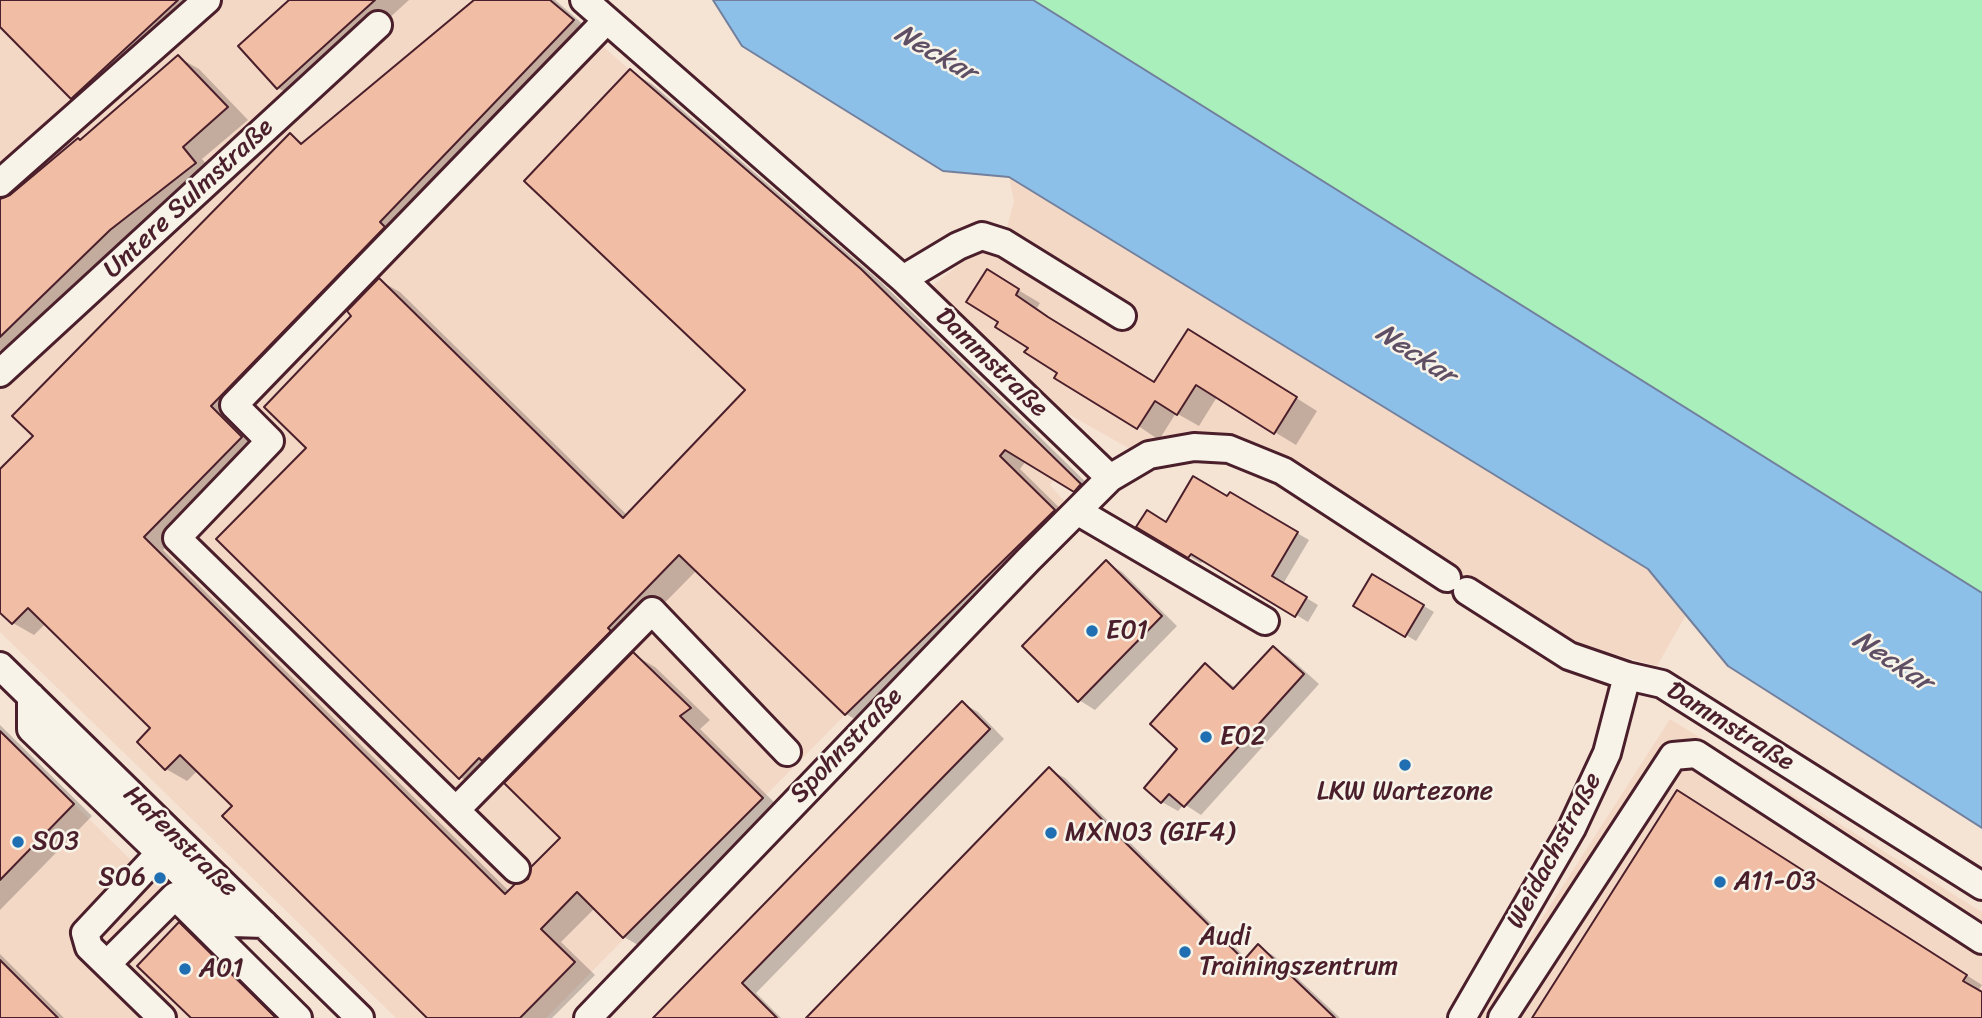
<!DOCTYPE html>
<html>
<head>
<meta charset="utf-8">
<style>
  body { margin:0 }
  canvas { display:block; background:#f5e3d4 }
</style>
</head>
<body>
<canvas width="1982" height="1018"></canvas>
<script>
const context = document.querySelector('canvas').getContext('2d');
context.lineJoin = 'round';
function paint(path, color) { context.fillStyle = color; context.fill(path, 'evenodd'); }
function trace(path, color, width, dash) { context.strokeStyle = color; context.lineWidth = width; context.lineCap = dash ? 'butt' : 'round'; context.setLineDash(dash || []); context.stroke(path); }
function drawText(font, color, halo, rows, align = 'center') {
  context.font = font + ' Sriracha,sans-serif'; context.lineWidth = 5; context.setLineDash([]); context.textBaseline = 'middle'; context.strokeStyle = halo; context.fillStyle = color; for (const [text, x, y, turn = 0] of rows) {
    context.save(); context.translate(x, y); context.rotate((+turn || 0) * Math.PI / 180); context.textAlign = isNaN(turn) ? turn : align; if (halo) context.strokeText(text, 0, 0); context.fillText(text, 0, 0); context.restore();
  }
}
const built = new Path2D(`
  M 0,0 L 549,0 L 861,269 L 1064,468 L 1050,485 L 1066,503 L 845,715 L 546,1018 L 396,1018 L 0,632 Z
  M 1009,177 L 1648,569 L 1686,615 L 1657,666 L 1576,644 L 1225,435 L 1188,431 L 1130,449 L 1047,402 L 927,290 L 978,250 L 1000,253 L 1014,201 Z
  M 1670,719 L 1982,912 L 1982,1018 L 1478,1018 Z
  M 0,731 L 146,875 L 157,865 L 316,1018 L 0,1018 Z`);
const green = new Path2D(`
  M 1033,0 L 1982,0 L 1982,593 Z`);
const water = new Path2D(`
  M 713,0 L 1033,0 L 1982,593 L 1982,828 L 1728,666 L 1648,569 L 1009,177 L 943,171 L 742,46 Z`);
const shadow = new Path2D(`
  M 0,0 L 211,0 L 94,110 L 72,98 L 0,24 Z
  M 292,0 L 409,0 L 299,100 L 278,88 Z
  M 476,0 L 555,0 L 593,33 L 231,419 L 262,450 L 163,550 L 510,892 L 529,881 L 562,838 L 634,655 L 655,667 L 710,720 L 700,729 L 783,811 L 645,949 L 624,937 L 595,908 L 561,942 L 595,975 L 552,1018 L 430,1018 L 198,770 L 187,781 L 166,769 L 139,742 L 152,728 L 46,623 L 34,635 L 13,623 L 0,610 L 0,472 L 35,436 L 290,135 L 304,144 Z
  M 178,57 L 199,69 L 248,120 L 202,159 L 216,175 L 12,357 L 0,350 L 0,202 L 81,142 Z
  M 631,72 L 652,84 L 882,283 L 1101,497 L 1096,503 L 1026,461 L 1020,469 L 1075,523 L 867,726 L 846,714 L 697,570 L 481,789 L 460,777 L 309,448 L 354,316 L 379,280 L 400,292 L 628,516 L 747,390 Z
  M 1008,284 L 1040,303 L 1037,308 L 1069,331 L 1155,384 L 1209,343 L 1317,411 L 1296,445 L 1217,397 L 1199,426 L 1176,413 L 1159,440 L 1060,373 L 1030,347 Z
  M 1230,494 L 1309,540 L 1283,584 L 1318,605 L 1308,622 L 1204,559 L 1201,563 L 1139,527 L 1167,524 L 1228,498 Z
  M 1106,562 L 1122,572 L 1177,626 L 1095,710 L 1079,700 Z
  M 1373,576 L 1434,612 L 1416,641 L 1356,605 Z
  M 1273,648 L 1289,657 L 1319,684 L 1201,815 L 1184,804 L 1178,811 L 1162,802 L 1205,665 L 1236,688 Z
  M 962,703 L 978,712 L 1004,739 L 756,993 L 781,1018 L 656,1018 Z
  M 0,725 L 92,816 L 0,910 Z
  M 1049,769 L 1065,778 L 1247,959 L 1259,947 L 1274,956 L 1340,1018 L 808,1018 Z
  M 1694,802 L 1982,985 L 1978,991 L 1982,994 L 1982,1018 L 1534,1018 Z
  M 179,924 L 195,934 L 282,1018 L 193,1018 Z
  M 0,954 L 64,1018 L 0,1018 Z`);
const building = new Path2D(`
  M 0,0 L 178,0 L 71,99 L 0,27 Z
  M 289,0 L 375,0 L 277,89 L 238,46 Z
  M 474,0 L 550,0 L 574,20 L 380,222 L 385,227 L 211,406 L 242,437 L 144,537 L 505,894 L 515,884 L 528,879 L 531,867 L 560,838 L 504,783 L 633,652 L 691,708 L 680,716 L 763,798 L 623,938 L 577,892 L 541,929 L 575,962 L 520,1018 L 427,1018 L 222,816 L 232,806 L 180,755 L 165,770 L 137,742 L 150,728 L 28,608 L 12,624 L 0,613 L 0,469 L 33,436 L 12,416 L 290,133 L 301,144 Z
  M 178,55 L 228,107 L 183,147 L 196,163 L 110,230 L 0,337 L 0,199 L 10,195 L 78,138 L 80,140 Z
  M 630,69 L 861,269 L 1081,484 L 1074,492 L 1005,450 L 1000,456 L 1055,510 L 845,715 L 679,555 L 608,628 L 611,631 L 482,761 L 479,758 L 459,779 L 216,539 L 306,448 L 264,407 L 351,316 L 347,311 L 379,278 L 623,518 L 745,390 L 524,181 Z
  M 987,269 L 1019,289 L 1016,295 L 1048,317 L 1154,382 L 1188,329 L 1297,397 L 1274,434 L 1196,385 L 1177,415 L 1155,401 L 1137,429 L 1054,378 L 1057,373 L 1024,352 L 1028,348 L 995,327 L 998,322 L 966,302 Z
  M 1193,476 L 1227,496 L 1230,492 L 1298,532 L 1272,576 L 1307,597 L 1295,617 L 1191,554 L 1188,558 L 1136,527 L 1147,510 L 1166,522 Z
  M 1106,560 L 1162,616 L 1078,702 L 1022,646 Z
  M 1372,574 L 1424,605 L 1405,637 L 1353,606 Z
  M 1273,646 L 1304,674 L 1184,807 L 1169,794 L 1161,803 L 1144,788 L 1177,749 L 1150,724 L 1205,663 L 1233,689 Z
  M 962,701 L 990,729 L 742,983 L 777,1018 L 653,1018 Z
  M 0,731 L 74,804 L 0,880 Z
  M 1049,767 L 1244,960 L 1258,944 L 1335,1018 L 806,1018 Z
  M 1677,790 L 1967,975 L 1963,981 L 1982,992 L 1982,1018 L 1532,1018 Z
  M 179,922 L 276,1018 L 191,1018 L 137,966 Z
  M 0,960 L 58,1018 L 0,1018 Z`);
const minor = new Path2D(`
  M 584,0 L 903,279 L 1110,478
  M 0,183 L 207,0
  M 903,279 L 958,246 L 982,236 L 1004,243 L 1122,316
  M 0,373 L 378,25
  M 1077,511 L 1265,621
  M 1467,591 L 1569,656 L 1627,676 L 1662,684 L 1982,886
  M 0,666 L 360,1018
  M 31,696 L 31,729 L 233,923 L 264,924
  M 456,810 L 652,611 L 787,752
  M 159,854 L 85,933 L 89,947 L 162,1018
  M 516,869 L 177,538 L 270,441 L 234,405 L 607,20
  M 107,964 L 175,896 L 298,1018
  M 588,1018 L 1028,560 L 1110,478 L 1149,455 L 1194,447 L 1229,449 L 1283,471 L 1447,578
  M 1462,1018 L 1572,828 L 1607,753 L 1627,676
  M 1502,1018 L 1673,756 L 1696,754 L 1982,940`);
const markers = [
  [1092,631,7,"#1f6fb2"],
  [1206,737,7,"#1f6fb2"],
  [1405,765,7,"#1f6fb2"],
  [1051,833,7,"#1f6fb2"],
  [18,842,7,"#1f6fb2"],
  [160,878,7,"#1f6fb2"],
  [1720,882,7,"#1f6fb2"],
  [1185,952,7,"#1f6fb2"],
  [185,969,7,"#1f6fb2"]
];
const streetNames = [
  ["Untere Sulmstraße",189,199,-43],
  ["Dammstraße",991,363,44],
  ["Dammstraße",1730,727,32],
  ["Spohnstraße",847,746,-46],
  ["Hafenstraße",180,842,44],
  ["Weidachstraße",1555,851,-62]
];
const poiNames = [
  ["E01",1106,631],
  ["E02",1220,737],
  ["LKW Wartezone",1405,792,"center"],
  ["MXN03 (GIF4)",1065,833],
  ["S03",32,842],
  ["S06",146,878,"right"],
  ["A11-03",1734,882],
  ["Audi",1199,937],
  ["Trainingszentrum",1199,967],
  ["A01",199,969]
];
const waterNames = [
  ["Neckar",935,54,30],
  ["Neckar",1415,355,33],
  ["Neckar",1892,662,33]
];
paint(built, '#f4d8c6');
paint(green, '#a8efbb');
paint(water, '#8cc0e9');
trace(water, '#72809d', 2);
paint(shadow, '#0003');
paint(building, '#f1bda4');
trace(building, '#4a1f2b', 2);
trace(minor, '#4a1f2b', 32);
trace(minor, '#f7f3e8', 26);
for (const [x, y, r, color] of markers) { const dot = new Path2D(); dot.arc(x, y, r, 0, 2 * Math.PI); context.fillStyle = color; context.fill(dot); trace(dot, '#f7f3e8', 2.5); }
drawText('26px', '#4a1f2b', '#f7f3e8', streetNames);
drawText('26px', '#4a1f2b', '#f7f3e8', poiNames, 'left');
drawText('italic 28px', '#5e4f64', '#f7f3e8', waterNames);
</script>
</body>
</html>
